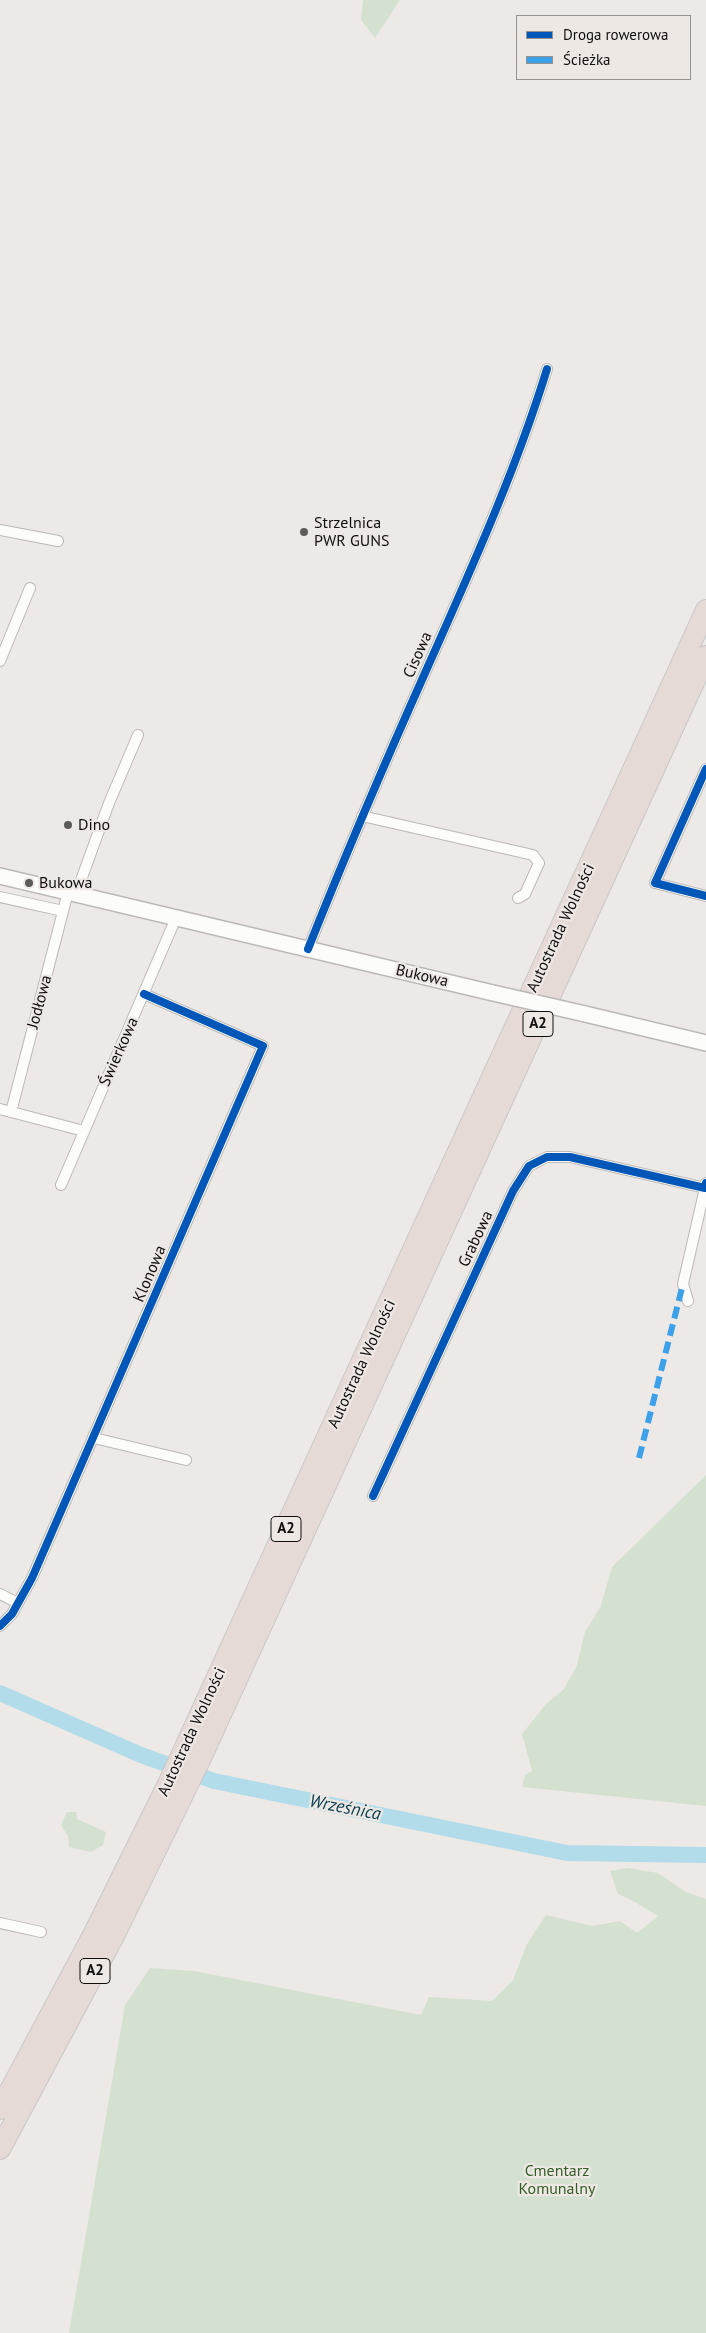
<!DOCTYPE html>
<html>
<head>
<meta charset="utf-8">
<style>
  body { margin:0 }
  #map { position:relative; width:706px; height:2333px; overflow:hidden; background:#ece9e7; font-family:"PT Sans",sans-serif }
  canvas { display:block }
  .legend { position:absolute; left:516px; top:15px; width:175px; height:65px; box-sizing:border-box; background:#eee8e5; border:1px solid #95918f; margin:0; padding:6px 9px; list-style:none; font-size:15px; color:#100e0d }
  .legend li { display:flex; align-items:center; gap:10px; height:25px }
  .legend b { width:25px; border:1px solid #95918f }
</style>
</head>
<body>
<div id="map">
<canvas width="706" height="2333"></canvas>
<ul class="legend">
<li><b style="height:6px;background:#0057b8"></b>Droga rowerowa</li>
<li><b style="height:6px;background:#3da1e9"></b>Ścieżka</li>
</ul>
</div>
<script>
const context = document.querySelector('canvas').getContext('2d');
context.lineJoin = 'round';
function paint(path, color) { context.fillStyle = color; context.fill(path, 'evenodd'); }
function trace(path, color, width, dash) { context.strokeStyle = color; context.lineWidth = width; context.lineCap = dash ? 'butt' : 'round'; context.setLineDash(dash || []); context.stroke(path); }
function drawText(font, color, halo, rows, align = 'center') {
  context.font = font + ' "PT Sans",sans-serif'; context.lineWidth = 4.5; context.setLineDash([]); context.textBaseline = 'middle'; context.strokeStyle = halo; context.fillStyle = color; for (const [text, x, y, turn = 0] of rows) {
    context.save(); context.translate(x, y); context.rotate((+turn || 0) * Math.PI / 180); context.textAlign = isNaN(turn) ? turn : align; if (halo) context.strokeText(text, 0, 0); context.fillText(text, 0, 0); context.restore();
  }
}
const green = new Path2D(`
  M 363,0 L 400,0 L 375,38 L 361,20 Z
  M 706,1475 L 706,1806 L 522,1787 L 525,1775 L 532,1771 L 522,1734 L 546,1704 L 564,1689 L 577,1665 L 585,1632 L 600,1608 L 612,1567 Z
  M 67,1812 L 76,1812 L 77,1819 L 106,1832 L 103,1845 L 91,1852 L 69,1847 L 68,1836 L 61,1825 Z
  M 628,1868 L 658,1873 L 686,1892 L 706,1899 L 706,2333 L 69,2333 L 125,2005 L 150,1968 L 194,1971 L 421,2015 L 429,1997 L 492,2001 L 513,1980 L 527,1944 L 546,1915 L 592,1926 L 620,1921 L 637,1933 L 658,1916 L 633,1901 L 618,1894 L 610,1871 Z`);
const river = new Path2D(`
  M 0,1693 L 141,1755 L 214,1781 L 567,1853 L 706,1855`);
const street = new Path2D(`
  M 0,530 L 58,541
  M 0,661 L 30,588
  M 706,769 L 655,883 L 706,896
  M 362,816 L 533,855 L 539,863 L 525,894 L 518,898
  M 76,894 L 109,803 L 138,735
  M 0,897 L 63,911
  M 308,949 C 346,853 387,758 429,664 C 472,567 516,470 547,369
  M 0,1109 L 84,1131
  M 11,1112 L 68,892
  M 61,1185 L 176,918
  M 688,1301 L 683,1284 L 705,1188
  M 94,1438 L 186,1460
  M 373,1496 L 513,1191 L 529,1166 L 547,1157 L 570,1157 L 705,1188 L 706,1183
  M 0,1594 L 18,1603
  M 0,1626 L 12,1614 L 32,1578 L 263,1046 L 144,994
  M 0,1923 L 41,1932`);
const secondary = new Path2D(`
  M 0,876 L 493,993
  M 581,1013 L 706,1043`);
const highway = new Path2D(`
  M 0,2109 L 93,1935 L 168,1784 L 706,610
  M 0,2149 L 115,1934 L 201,1758 L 706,656`);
const secondaryBridge = new Path2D(`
  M 493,993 L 581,1013`);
const quiet = new Path2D(`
  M 639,1458 L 683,1284`);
const cycleway = new Path2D(`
  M 706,769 L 655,883 L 706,896
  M 308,949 C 346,853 387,758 429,664 C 472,567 516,470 547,369
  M 373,1496 L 513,1191 L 529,1166 L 547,1157 L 570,1157 L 705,1188 L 706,1183
  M 0,1626 L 12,1614 L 32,1578 L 263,1046 L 144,994`);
const markers = [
  [304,532,5,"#5d5b59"],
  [68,825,5,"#5d5b59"],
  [29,883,5,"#5d5b59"]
];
const shields = [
  [538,1024,30],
  [286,1529,30],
  [95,1971,30]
];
const shieldNames = [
  ["A2",538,1024],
  ["A2",286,1529],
  ["A2",95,1971]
];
const poiNames = [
  ["Strzelnica",314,523],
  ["PWR GUNS",314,541],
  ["Dino",78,825],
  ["Bukowa",39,883]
];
const streetNames = [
  ["Cisowa",418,655,-66],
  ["Autostrada Wolności",561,928,-65],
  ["Bukowa",422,976,13],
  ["Jodłowa",40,1002,-75],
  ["Świerkowa",119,1052,-66],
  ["Grabowa",476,1239,-65],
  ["Klonowa",150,1274,-67],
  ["Autostrada Wolności",362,1364,-65],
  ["Autostrada Wolności",192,1732,-65]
];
const parkNames = [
  ["Cmentarz",557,2171],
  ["Komunalny",557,2189]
];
const waterNames = [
  ["Wrześnica",345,1808,11]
];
paint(green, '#d5e1d0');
trace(river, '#b2dcea', 16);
trace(street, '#bbb9b7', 12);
trace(secondary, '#bbb9b7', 18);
trace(highway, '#c8c7c6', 22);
trace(street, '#fcfcfb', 10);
trace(secondary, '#fcfcfb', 15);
trace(highway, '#e6dad6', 20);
trace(secondaryBridge, '#bbb9b7', 18, []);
trace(secondaryBridge, '#fcfcfb', 15);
trace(quiet, '#3da1e9', 6, [12, 6]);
trace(cycleway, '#0057b8', 8);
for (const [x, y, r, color] of markers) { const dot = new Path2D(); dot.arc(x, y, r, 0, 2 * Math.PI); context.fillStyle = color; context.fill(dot); trace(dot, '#eee8e5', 2); }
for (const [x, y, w] of shields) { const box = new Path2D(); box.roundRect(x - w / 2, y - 12.5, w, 25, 4); context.fillStyle = '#eee8e5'; context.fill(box); trace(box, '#100e0d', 1); }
drawText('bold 15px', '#100e0d', null, shieldNames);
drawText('16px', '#100e0d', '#eee8e5', poiNames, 'left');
drawText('16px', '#100e0d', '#eee8e5', streetNames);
drawText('16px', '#325e25', '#eee8e5', parkNames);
drawText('italic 18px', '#073f4e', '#eee8e5', waterNames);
</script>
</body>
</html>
